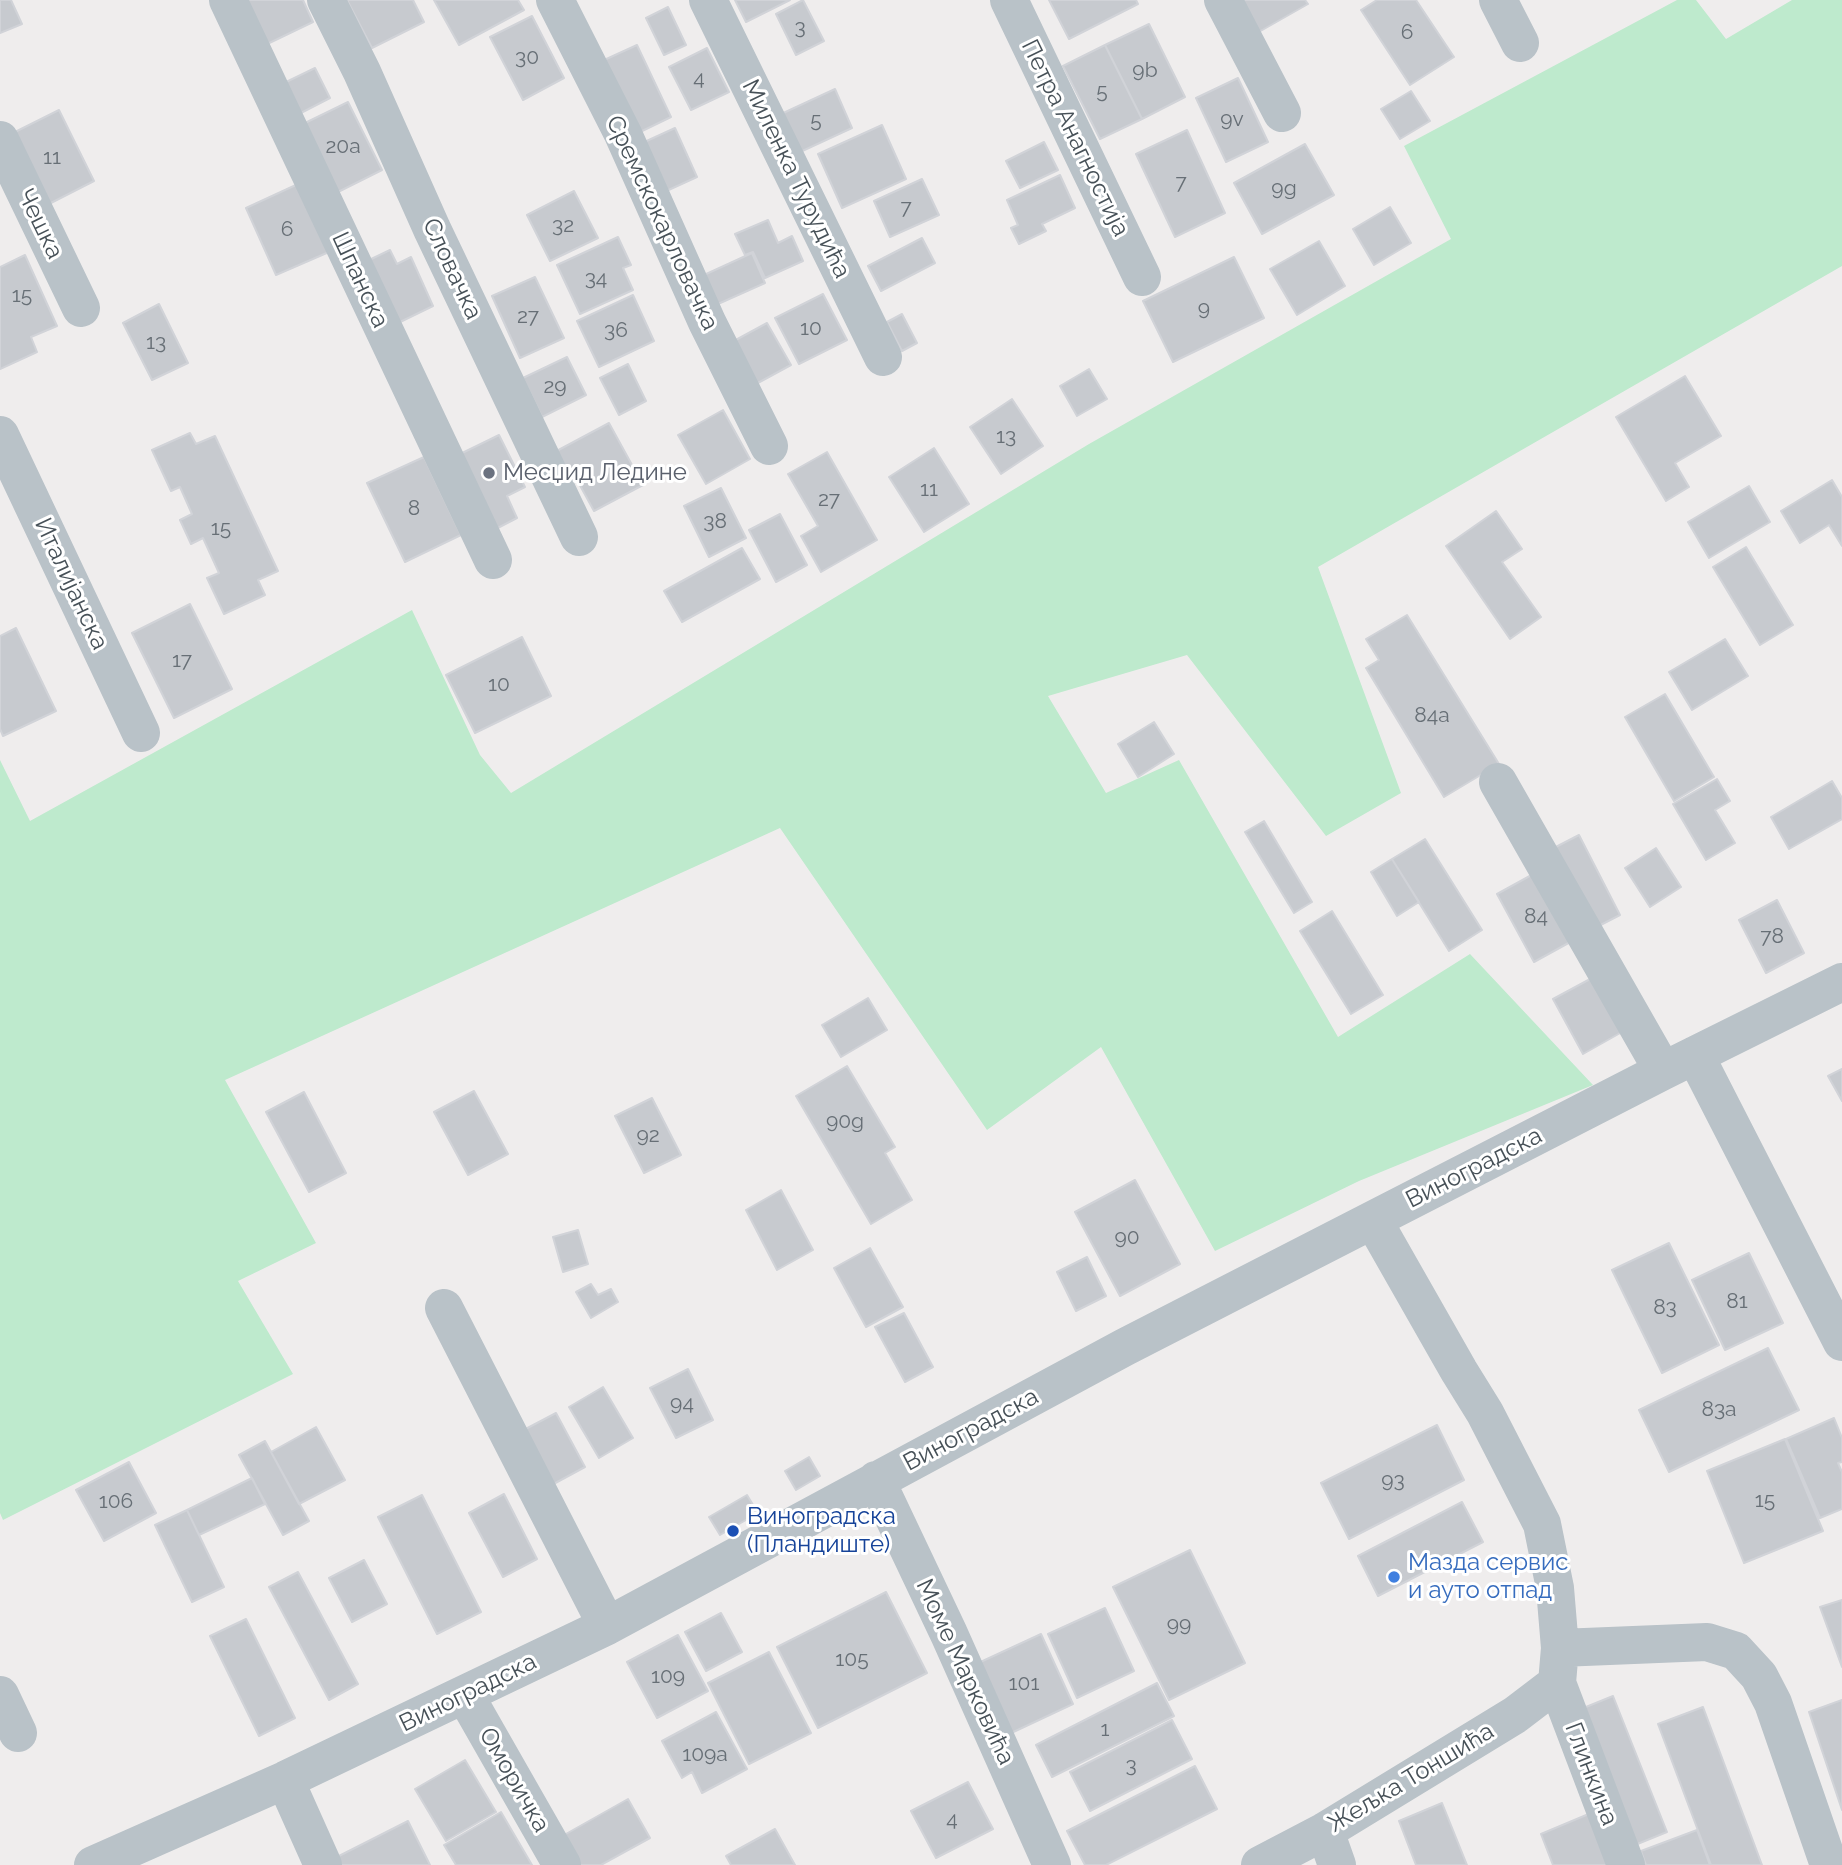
<!DOCTYPE html>
<html>
<head>
<meta charset="utf-8">
<style>
  body { margin:0 }
  canvas { display:block; background:#efeded }
</style>
</head>
<body>
<canvas width="1842" height="1865"></canvas>
<script>
const context = document.querySelector('canvas').getContext('2d');
context.lineJoin = 'round';
function paint(path, color) { context.fillStyle = color; context.fill(path, 'evenodd'); }
function trace(path, color, width, dash) { context.strokeStyle = color; context.lineWidth = width; context.lineCap = dash ? 'butt' : 'round'; context.setLineDash(dash || []); context.stroke(path); }
function drawText(font, color, halo, rows, align = 'center') {
  context.font = font + ' Raleway,sans-serif'; context.lineWidth = 6; context.setLineDash([]); context.textBaseline = 'middle'; context.strokeStyle = halo; context.fillStyle = color; for (const [text, x, y, turn = 0] of rows) {
    context.save(); context.translate(x, y); context.rotate((+turn || 0) * Math.PI / 180); context.textAlign = isNaN(turn) ? turn : align; if (halo) context.strokeText(text, 0, 0); context.fillText(text, 0, 0); context.restore();
  }
}
const green = new Path2D(`
  M 1677,0 L 1696,0 L 1726,39 L 1792,0 L 1842,0 L 1842,266 L 1318,567 L 1401,793 L 1326,836 L 1187,655 L 1048,696 L 1106,793 L 1179,760 L 1338,1037 L 1470,954 L 1593,1085 L 1359,1181 L 1215,1251 L 1101,1047 L 987,1130 L 780,828 L 225,1080 L 316,1243 L 238,1281 L 293,1374 L 3,1520 L 0,1513 L 0,760 L 30,821 L 412,610 L 480,755 L 511,793 L 1089,444 L 1451,239 L 1404,146 Z`);
const building = new Path2D(`
  M 0,0 L 11,0 L 22,24 L 0,33 Z
  M 239,0 L 303,0 L 313,22 L 261,47 Z
  M 347,0 L 413,0 L 424,22 L 372,48 Z
  M 434,0 L 518,0 L 524,10 L 459,45 Z
  M 735,0 L 790,0 L 746,22 Z
  M 803,0 L 824,41 L 796,55 L 776,14 Z
  M 1049,0 L 1136,0 L 1138,4 L 1069,39 Z
  M 1238,0 L 1305,0 L 1308,4 L 1257,33 Z
  M 1377,0 L 1416,0 L 1454,57 L 1410,85 L 1361,10 Z
  M 668,7 L 686,45 L 664,55 L 646,18 Z
  M 532,16 L 564,78 L 523,100 L 490,37 Z
  M 1149,24 L 1185,97 L 1142,119 L 1105,45 Z
  M 637,45 L 671,117 L 636,134 L 602,61 Z
  M 1105,45 L 1142,119 L 1100,139 L 1063,66 Z
  M 707,48 L 729,92 L 691,110 L 669,67 Z
  M 315,68 L 330,98 L 297,115 L 282,84 Z
  M 1238,78 L 1268,142 L 1226,162 L 1196,98 Z
  M 835,89 L 852,128 L 798,153 L 779,115 Z
  M 1411,91 L 1430,121 L 1400,139 L 1381,109 Z
  M 348,102 L 382,170 L 338,192 L 303,124 Z
  M 59,110 L 94,181 L 45,206 L 9,135 Z
  M 882,125 L 906,179 L 842,208 L 818,154 Z
  M 675,128 L 697,177 L 662,193 L 640,144 Z
  M 1187,130 L 1225,213 L 1175,237 L 1136,154 Z
  M 1044,142 L 1058,170 L 1020,188 L 1006,161 Z
  M 1305,144 L 1334,195 L 1262,234 L 1234,183 Z
  M 1060,175 L 1075,208 L 1042,224 L 1046,231 L 1019,244 L 1011,228 L 1018,225 L 1007,200 Z
  M 922,179 L 939,215 L 890,237 L 874,201 Z
  M 298,184 L 329,252 L 276,275 L 246,208 Z
  M 574,191 L 598,238 L 550,261 L 527,215 Z
  M 1390,207 L 1411,243 L 1374,265 L 1353,229 Z
  M 768,220 L 778,243 L 792,236 L 803,261 L 765,278 L 753,252 L 745,255 L 735,234 Z
  M 618,237 L 631,265 L 623,268 L 633,290 L 580,314 L 557,265 Z
  M 922,238 L 935,263 L 881,291 L 868,266 Z
  M 1319,241 L 1345,286 L 1297,315 L 1270,269 Z
  M 390,250 L 397,264 L 411,257 L 433,306 L 394,325 L 365,262 Z
  M 752,253 L 765,283 L 718,304 L 704,275 Z
  M 25,255 L 57,326 L 31,337 L 37,352 L 0,369 L 0,267 Z
  M 1234,257 L 1264,318 L 1173,362 L 1143,301 Z
  M 535,277 L 564,338 L 520,358 L 492,296 Z
  M 823,294 L 847,340 L 799,364 L 775,318 Z
  M 633,295 L 654,341 L 599,367 L 577,321 Z
  M 159,304 L 188,363 L 152,380 L 123,323 Z
  M 902,314 L 917,343 L 902,351 L 887,322 Z
  M 767,323 L 791,365 L 756,384 L 732,342 Z
  M 567,357 L 586,395 L 542,417 L 523,378 Z
  M 628,364 L 646,401 L 619,415 L 600,378 Z
  M 1089,369 L 1107,399 L 1077,416 L 1060,386 Z
  M 1685,376 L 1721,436 L 1675,463 L 1689,487 L 1666,501 L 1616,417 Z
  M 1012,399 L 1043,446 L 1001,474 L 970,427 Z
  M 723,410 L 750,459 L 706,484 L 678,435 Z
  M 609,423 L 643,485 L 594,511 L 577,480 L 568,485 L 551,454 Z
  M 190,433 L 196,444 L 215,436 L 278,571 L 258,580 L 265,595 L 224,614 L 207,578 L 219,573 L 203,538 L 191,544 L 180,520 L 192,514 L 180,487 L 171,491 L 152,450 Z
  M 499,435 L 525,487 L 507,496 L 517,518 L 490,532 L 452,458 Z
  M 934,448 L 969,504 L 924,532 L 889,477 Z
  M 827,452 L 877,540 L 821,572 L 801,536 L 818,526 L 788,474 Z
  M 424,457 L 461,535 L 405,562 L 367,483 Z
  M 1832,480 L 1842,497 L 1842,546 L 1829,525 L 1800,543 L 1781,511 Z
  M 1749,486 L 1770,522 L 1709,558 L 1688,522 Z
  M 721,488 L 746,538 L 709,557 L 684,506 Z
  M 1496,511 L 1522,549 L 1502,562 L 1541,617 L 1510,639 L 1446,546 Z
  M 780,514 L 807,565 L 776,582 L 749,530 Z
  M 1746,547 L 1793,625 L 1760,645 L 1713,567 Z
  M 742,548 L 760,579 L 682,622 L 664,591 Z
  M 190,604 L 232,689 L 174,718 L 132,633 Z
  M 1407,615 L 1499,764 L 1444,797 L 1366,668 L 1379,660 L 1366,639 Z
  M 16,628 L 56,711 L 3,736 L 0,729 L 0,636 Z
  M 522,637 L 551,696 L 475,733 L 446,675 Z
  M 1725,639 L 1748,676 L 1692,710 L 1669,672 Z
  M 1665,694 L 1714,777 L 1674,801 L 1625,717 Z
  M 1154,722 L 1174,754 L 1138,777 L 1118,744 Z
  M 1717,779 L 1730,801 L 1715,810 L 1735,843 L 1706,860 L 1673,804 Z
  M 1832,781 L 1842,798 L 1842,819 L 1789,849 L 1771,817 Z
  M 1264,821 L 1312,902 L 1294,913 L 1245,832 Z
  M 1579,835 L 1620,915 L 1589,931 L 1548,851 Z
  M 1425,839 L 1482,930 L 1449,951 L 1392,859 Z
  M 1656,848 L 1681,887 L 1650,907 L 1625,868 Z
  M 1392,859 L 1419,902 L 1397,916 L 1371,872 Z
  M 1537,872 L 1574,940 L 1534,962 L 1497,894 Z
  M 1777,900 L 1804,953 L 1766,973 L 1739,920 Z
  M 1332,911 L 1383,995 L 1351,1014 L 1300,931 Z
  M 1592,978 L 1622,1032 L 1583,1054 L 1553,999 Z
  M 868,998 L 887,1030 L 841,1057 L 822,1025 Z
  M 847,1066 L 895,1147 L 885,1153 L 912,1200 L 871,1224 L 796,1096 Z
  M 1842,1069 L 1842,1101 L 1828,1076 Z
  M 474,1091 L 508,1154 L 468,1175 L 434,1112 Z
  M 304,1092 L 346,1173 L 309,1192 L 266,1112 Z
  M 652,1098 L 681,1155 L 644,1173 L 615,1116 Z
  M 1135,1180 L 1180,1264 L 1120,1296 L 1075,1212 Z
  M 781,1190 L 813,1250 L 777,1270 L 746,1210 Z
  M 578,1230 L 588,1264 L 563,1272 L 553,1237 Z
  M 1669,1243 L 1719,1345 L 1662,1373 L 1612,1270 Z
  M 870,1248 L 903,1307 L 866,1327 L 834,1268 Z
  M 1749,1253 L 1783,1323 L 1725,1350 L 1692,1280 Z
  M 1087,1257 L 1106,1296 L 1076,1311 L 1057,1272 Z
  M 591,1284 L 598,1295 L 611,1289 L 618,1302 L 591,1318 L 576,1292 Z
  M 904,1313 L 933,1367 L 905,1382 L 875,1327 Z
  M 1768,1348 L 1799,1410 L 1669,1472 L 1639,1410 Z
  M 688,1369 L 713,1420 L 676,1438 L 650,1388 Z
  M 603,1387 L 633,1438 L 599,1458 L 569,1407 Z
  M 556,1413 L 585,1467 L 548,1487 L 518,1433 Z
  M 1834,1418 L 1842,1438 L 1842,1462 L 1838,1463 L 1842,1472 L 1842,1509 L 1820,1518 L 1786,1439 Z
  M 1437,1425 L 1464,1480 L 1349,1539 L 1321,1483 Z
  M 316,1427 L 345,1480 L 299,1504 L 271,1452 Z
  M 1785,1439 L 1823,1531 L 1744,1563 L 1707,1471 Z
  M 265,1441 L 309,1521 L 283,1535 L 239,1455 Z
  M 809,1457 L 820,1476 L 796,1490 L 785,1471 Z
  M 129,1462 L 156,1513 L 104,1541 L 76,1490 Z
  M 252,1478 L 265,1504 L 199,1535 L 187,1510 Z
  M 504,1494 L 537,1559 L 503,1577 L 469,1513 Z
  M 422,1495 L 481,1612 L 437,1634 L 378,1517 Z
  M 747,1495 L 758,1513 L 720,1535 L 709,1517 Z
  M 1462,1502 L 1483,1542 L 1378,1596 L 1358,1556 Z
  M 187,1510 L 224,1587 L 192,1602 L 155,1525 Z
  M 1190,1550 L 1245,1663 L 1169,1700 L 1113,1587 Z
  M 364,1560 L 387,1604 L 352,1622 L 329,1578 Z
  M 298,1572 L 358,1684 L 329,1700 L 269,1587 Z
  M 886,1592 L 927,1673 L 818,1728 L 777,1647 Z
  M 1842,1600 L 1842,1667 L 1820,1607 Z
  M 1105,1608 L 1134,1671 L 1077,1698 L 1048,1634 Z
  M 721,1613 L 742,1652 L 706,1671 L 685,1632 Z
  M 246,1619 L 295,1718 L 259,1736 L 210,1636 Z
  M 1041,1634 L 1073,1704 L 1007,1735 L 974,1665 Z
  M 678,1635 L 708,1691 L 657,1718 L 627,1662 Z
  M 769,1652 L 811,1733 L 749,1764 L 708,1683 Z
  M 1157,1683 L 1174,1716 L 1052,1777 L 1036,1745 Z
  M 1613,1696 L 1667,1832 L 1635,1845 L 1581,1709 Z
  M 1842,1700 L 1842,1810 L 1809,1712 Z
  M 1703,1707 L 1762,1865 L 1711,1865 L 1658,1724 Z
  M 716,1712 L 747,1769 L 702,1793 L 692,1772 L 682,1778 L 662,1741 Z
  M 1172,1720 L 1192,1759 L 1090,1811 L 1070,1772 Z
  M 465,1760 L 496,1812 L 446,1841 L 415,1789 Z
  M 1195,1766 L 1217,1809 L 1106,1865 L 1085,1865 L 1067,1831 Z
  M 968,1782 L 993,1829 L 936,1858 L 911,1811 Z
  M 628,1799 L 650,1838 L 601,1865 L 571,1865 L 557,1839 Z
  M 1442,1803 L 1467,1865 L 1416,1865 L 1399,1821 Z
  M 501,1812 L 532,1865 L 456,1865 L 444,1845 Z
  M 1591,1813 L 1613,1865 L 1553,1865 L 1541,1834 Z
  M 408,1821 L 430,1865 L 339,1865 L 335,1858 Z
  M 775,1829 L 795,1865 L 731,1865 L 726,1856 Z
  M 1697,1830 L 1710,1865 L 1646,1865 L 1641,1851 Z`);
const minor = new Path2D(`
  M 228,0 L 493,560
  M 326,0 L 362,72 L 432,229 L 579,537
  M 555,0 L 623,134 L 707,322 L 769,446
  M 708,0 L 883,357
  M 1009,0 L 1142,277
  M 1223,0 L 1282,113
  M 1498,0 L 1520,43
  M 0,140 L 81,308
  M 0,435 L 141,733
  M 1498,782 L 1663,1071
  M 1695,1055 L 1842,1342
  M 1373,1220 L 1459,1371 L 1485,1413 L 1542,1524 L 1555,1588 L 1560,1648 L 1557,1683
  M 444,1308 L 607,1626
  M 876,1480 L 949,1634 L 1052,1865
  M 1560,1648 L 1707,1642 L 1736,1651 L 1759,1676 L 1773,1703 L 1829,1865
  M 1557,1683 L 1626,1865
  M 0,1695 L 18,1733
  M 465,1695 L 562,1865
  M 285,1780 L 323,1865
  M 1325,1831 L 1337,1865
  M 93,1865 L 285,1780 L 607,1626 L 1125,1347 L 1663,1071 L 1842,982
  M 1260,1865 L 1325,1831 L 1515,1715 L 1557,1683`);
const markers = [
  [489,473,7,"#6b7280"],
  [733,1531,7,"#1a4fb4"],
  [1394,1577,7,"#3f7fe0"]
];
const numberNames = [
  ["3",800,28],
  ["6",1407,33],
  ["30",527,58],
  ["9b",1145,71],
  ["4",699,79],
  ["5",1102,92],
  ["9v",1232,120],
  ["5",816,121],
  ["20a",343,147],
  ["11",52,158],
  ["7",1181,183],
  ["9g",1284,189],
  ["7",906,208],
  ["32",563,226],
  ["6",287,230],
  ["34",596,279],
  ["15",22,296],
  ["9",1204,309],
  ["27",528,317],
  ["10",811,329],
  ["36",616,331],
  ["13",156,343],
  ["29",555,387],
  ["13",1006,437],
  ["11",929,490],
  ["27",829,500],
  ["8",414,509],
  ["38",715,522],
  ["15",221,529],
  ["17",182,661],
  ["10",499,685],
  ["84a",1432,716],
  ["84",1536,917],
  ["78",1772,937],
  ["90g",845,1122],
  ["92",648,1136],
  ["90",1127,1238],
  ["81",1737,1302],
  ["83",1665,1308],
  ["94",682,1404],
  ["83a",1719,1410],
  ["93",1393,1481],
  ["15",1765,1501],
  ["106",116,1502],
  ["99",1179,1625],
  ["105",852,1660],
  ["109",668,1677],
  ["101",1024,1684],
  ["1",1105,1730],
  ["109a",705,1755],
  ["3",1131,1766],
  ["4",952,1820]
];
const streetNames = [
  ["Петра Анагностија",1075,138,64],
  ["Миленка Турудића",796,179,64],
  ["Сремскокарловачка",662,223,65],
  ["Чешка",40,224,64],
  ["Словачка",452,269,65],
  ["Шпанска",360,280,65],
  ["Италијанска",71,584,65],
  ["Виноградска",1474,1168,-27],
  ["Виноградска",971,1430,-28],
  ["Моме Марковића",965,1672,65],
  ["Виноградска",468,1693,-26],
  ["Глинкина",1591,1774,69],
  ["Жељка Тоншића",1411,1778,-31],
  ["Оморичка",514,1780,60]
];
const worshipNames = [
  ["Месџид Ледине",503,473]
];
const transitNames = [
  ["Виноградска",747,1517],
  ["(Пландиште)",747,1545]
];
const shopNames = [
  ["Мазда сервис",1408,1563],
  ["и ауто отпад",1408,1591]
];
paint(green, '#beeacd');
paint(building, '#c7cacf');
trace(building, '#d1d3d8', 2);
trace(minor, '#b9c2c8', 38);
for (const [x, y, r, color] of markers) { const dot = new Path2D(); dot.arc(x, y, r, 0, 2 * Math.PI); context.fillStyle = color; context.fill(dot); trace(dot, '#fff', 2.5); }
drawText('21px', '#676f76', null, numberNames);
drawText('24px', '#475158', '#fff', streetNames);
drawText('24px', '#5b616d', '#fff', worshipNames, 'left');
drawText('24px', '#164399', '#fff', transitNames, 'left');
drawText('24px', '#366cbe', '#fff', shopNames, 'left');
</script>
</body>
</html>
